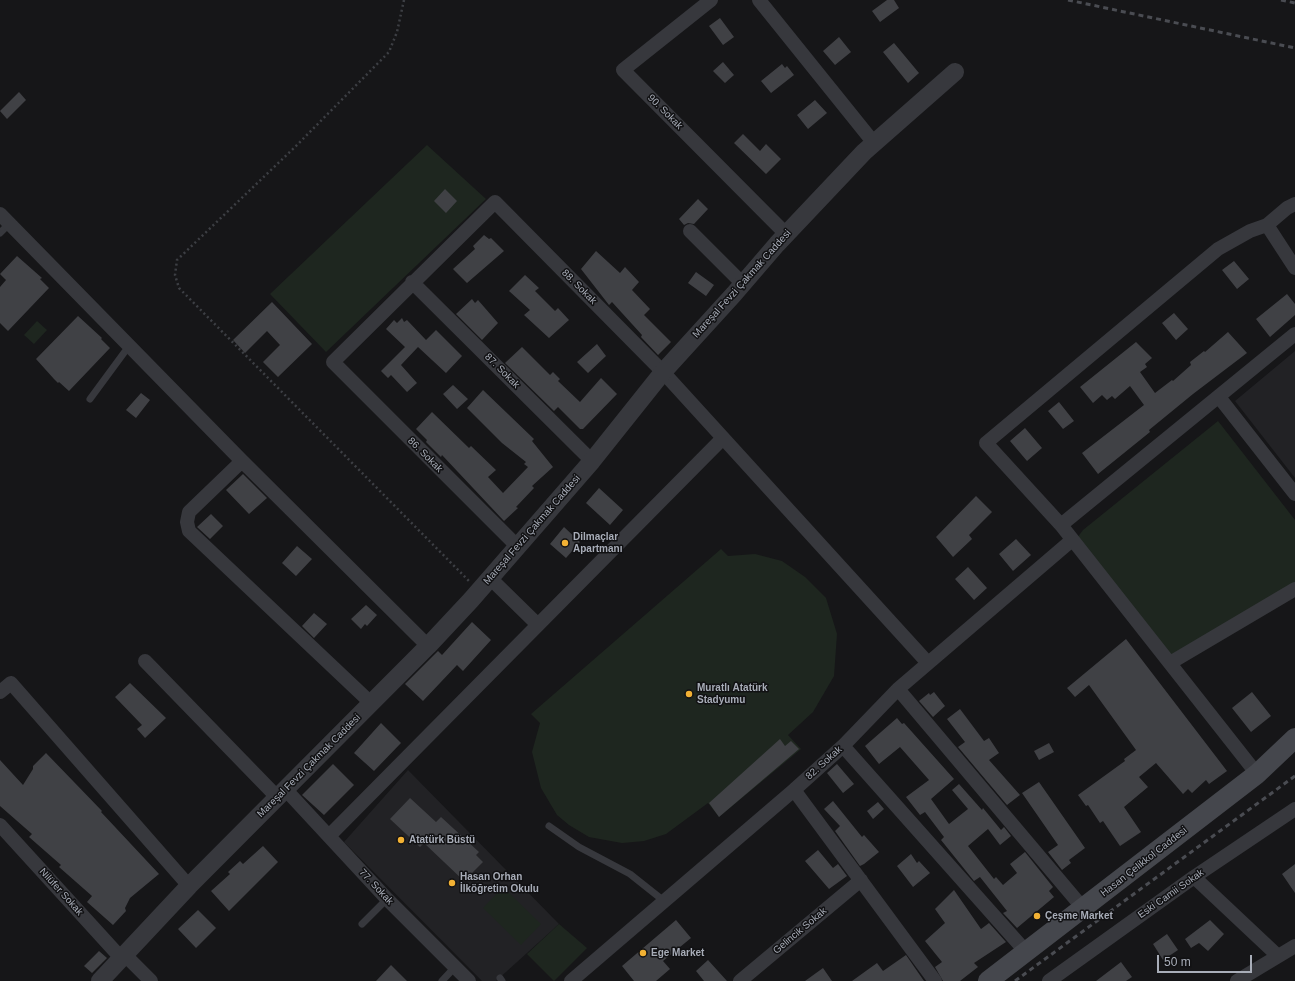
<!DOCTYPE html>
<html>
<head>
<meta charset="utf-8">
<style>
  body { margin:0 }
  #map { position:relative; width:1295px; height:981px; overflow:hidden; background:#161618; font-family:Helvetica,sans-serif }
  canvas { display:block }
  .scale { position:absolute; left:1157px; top:955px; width:95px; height:18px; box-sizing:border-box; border:2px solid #a8adb8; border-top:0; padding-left:5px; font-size:12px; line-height:14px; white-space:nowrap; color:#a8adb8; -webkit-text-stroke:3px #111113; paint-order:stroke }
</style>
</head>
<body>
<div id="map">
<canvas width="1295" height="981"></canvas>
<div class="scale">50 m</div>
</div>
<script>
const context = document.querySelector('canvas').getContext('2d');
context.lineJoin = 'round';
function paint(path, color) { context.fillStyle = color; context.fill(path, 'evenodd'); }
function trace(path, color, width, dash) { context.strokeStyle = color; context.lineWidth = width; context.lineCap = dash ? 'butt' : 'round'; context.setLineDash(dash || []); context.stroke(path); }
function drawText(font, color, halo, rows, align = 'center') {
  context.font = font + ' Helvetica,sans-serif'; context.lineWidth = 3; context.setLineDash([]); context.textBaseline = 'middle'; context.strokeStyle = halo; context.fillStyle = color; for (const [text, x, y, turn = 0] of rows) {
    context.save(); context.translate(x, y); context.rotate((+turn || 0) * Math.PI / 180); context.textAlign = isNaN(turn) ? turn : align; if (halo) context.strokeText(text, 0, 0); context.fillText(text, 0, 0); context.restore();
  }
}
const built = new Path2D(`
  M 1295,351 L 1295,478 L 1235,401 Z
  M 408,770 L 559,924 L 496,981 L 482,981 L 344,842 Z`);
const green = new Path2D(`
  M 427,145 L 486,199 L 326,352 L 270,294 Z
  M 37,321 L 47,330 L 34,344 L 24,335 Z
  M 1218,421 L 1295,520 L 1295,593 L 1171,662 L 1077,538 L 1083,530 Z
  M 721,549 L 728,556 L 755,554 L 782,561 L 805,577 L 826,598 L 837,634 L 834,676 L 813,712 L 788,735 L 801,749 L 719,817 L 708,803 L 666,834 L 644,841 L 622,843 L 589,837 L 569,825 L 557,815 L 541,788 L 532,752 L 540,723 L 531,714 Z
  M 503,887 L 541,924 L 521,945 L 483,908 Z
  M 559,924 L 587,948 L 554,981 L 527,954 Z`);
const building = new Path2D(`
  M 887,0 L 894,0 L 899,8 L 880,22 L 872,11 Z
  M 720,18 L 734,37 L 723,45 L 709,26 Z
  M 839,37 L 851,52 L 835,65 L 823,51 Z
  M 894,43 L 919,73 L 908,83 L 883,52 Z
  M 723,62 L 734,75 L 725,83 L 713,71 Z
  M 782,64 L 785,68 L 787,66 L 794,75 L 771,93 L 761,81 Z
  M 19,92 L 26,100 L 7,119 L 0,111 Z
  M 815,100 L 827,113 L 808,129 L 797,115 Z
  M 743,134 L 760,151 L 766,144 L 781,159 L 766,174 L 734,143 Z
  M 445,189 L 457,201 L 446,213 L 434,201 Z
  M 698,199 L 708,209 L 694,224 L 688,223 L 684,225 L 679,219 Z
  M 484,235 L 489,239 L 491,238 L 504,251 L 467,283 L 453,269 L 475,249 L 473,246 Z
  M 596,251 L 620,273 L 625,267 L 639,282 L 632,290 L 650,309 L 644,315 L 671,342 L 658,355 L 641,337 L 642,335 L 612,302 L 609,305 L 581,269 Z
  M 17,256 L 42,278 L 40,279 L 49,288 L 8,331 L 0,323 L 0,287 L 6,280 L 0,274 Z
  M 1234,261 L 1249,279 L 1237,289 L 1222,270 Z
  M 696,272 L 714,285 L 706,296 L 688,283 Z
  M 525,275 L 539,288 L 535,291 L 555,311 L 558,308 L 569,320 L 549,338 L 524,315 L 530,310 L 509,291 Z
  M 1287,294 L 1295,304 L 1295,315 L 1270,337 L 1256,319 Z
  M 472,299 L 475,303 L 478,300 L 498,323 L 482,340 L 456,314 Z
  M 272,302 L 312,344 L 278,377 L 263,362 L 280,345 L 267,331 L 245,353 L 233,340 Z
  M 1174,313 L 1188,329 L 1176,340 L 1162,323 Z
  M 78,316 L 102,338 L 101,339 L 110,348 L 69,391 L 59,382 L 58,383 L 54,379 L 36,359 Z
  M 402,318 L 404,322 L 407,320 L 426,340 L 436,330 L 462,356 L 446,373 L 418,347 L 401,365 L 417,383 L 407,392 L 391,375 L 388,378 L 381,371 L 405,347 L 386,329 L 394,320 L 397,323 Z
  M 1228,332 L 1247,353 L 1193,394 L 1149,430 L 1150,432 L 1098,474 L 1082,453 L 1144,405 L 1130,386 L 1115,399 L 1112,396 L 1107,400 L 1102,395 L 1093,403 L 1080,387 L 1136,342 L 1152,358 L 1145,364 L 1147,367 L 1140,372 L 1155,393 L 1172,380 L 1173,381 L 1191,365 L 1190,362 L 1204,351 L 1205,352 Z
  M 597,344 L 606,356 L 588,373 L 577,362 Z
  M 522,347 L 550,375 L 553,372 L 560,379 L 558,381 L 580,402 L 601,378 L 617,394 L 583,429 L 580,429 L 558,407 L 554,411 L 505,363 Z
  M 453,385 L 468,399 L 457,409 L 443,394 Z
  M 483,390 L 534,439 L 532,441 L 553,467 L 532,486 L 534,488 L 516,507 L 518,508 L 504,521 L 442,455 L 441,457 L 426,442 L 427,440 L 416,429 L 432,412 L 469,448 L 471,446 L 496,470 L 488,477 L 503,493 L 528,467 L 524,464 L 526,462 L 502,443 L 467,408 Z
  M 141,393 L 150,400 L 136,418 L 126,410 Z
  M 1059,402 L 1074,421 L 1063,429 L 1048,411 Z
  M 1025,428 L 1042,448 L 1027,461 L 1010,441 Z
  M 243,474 L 267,498 L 249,514 L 226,490 Z
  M 599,488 L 623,510 L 610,525 L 586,503 Z
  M 976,496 L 992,512 L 969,535 L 972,539 L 953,557 L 936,537 Z
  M 211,514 L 223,526 L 210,539 L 197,527 Z
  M 564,527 L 580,542 L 566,558 L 550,544 Z
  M 1016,539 L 1031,555 L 1013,571 L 999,554 Z
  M 297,546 L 312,559 L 296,576 L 282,563 Z
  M 968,567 L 987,588 L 974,600 L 955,579 Z
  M 366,605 L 377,615 L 367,626 L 365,624 L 361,629 L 351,619 Z
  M 314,613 L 327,624 L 314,638 L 302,626 Z
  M 472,622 L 491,640 L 463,671 L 457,665 L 423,701 L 405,684 L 438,651 L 442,655 Z
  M 1126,639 L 1227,771 L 1209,784 L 1206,780 L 1192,793 L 1188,789 L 1183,794 L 1156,763 L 1139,777 L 1148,787 L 1124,807 L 1141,832 L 1120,846 L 1103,821 L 1100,823 L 1088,805 L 1086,806 L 1078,795 L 1125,761 L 1124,759 L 1136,750 L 1089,685 L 1075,697 L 1067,688 Z
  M 130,683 L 166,718 L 145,738 L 137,729 L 142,725 L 115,697 Z
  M 934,692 L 945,706 L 933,717 L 919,701 L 929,693 L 930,695 Z
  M 1252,692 L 1271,716 L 1251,732 L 1232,708 Z
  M 960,709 L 984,741 L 989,738 L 999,753 L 989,760 L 1020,795 L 1007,805 L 958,747 L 965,742 L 947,719 Z
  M 897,718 L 902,724 L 904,723 L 954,779 L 931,799 L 949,824 L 968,809 L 952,790 L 959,784 L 982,810 L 983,808 L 1001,830 L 1004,827 L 1011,836 L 1000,845 L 988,829 L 968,846 L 994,879 L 996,877 L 1003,885 L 1017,873 L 1010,864 L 1025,852 L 1053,887 L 1049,891 L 1054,897 L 1017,928 L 1003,913 L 1007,911 L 980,877 L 974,881 L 941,840 L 944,837 L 925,812 L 920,815 L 906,797 L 929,780 L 900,747 L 879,764 L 865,746 Z
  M 381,723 L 401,743 L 374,771 L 354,753 Z
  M 780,739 L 785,746 L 791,741 L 799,749 L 719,817 L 709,803 Z
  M 1049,743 L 1054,752 L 1039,760 L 1034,751 Z
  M 46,753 L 102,811 L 101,812 L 159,874 L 130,898 L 125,908 L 126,911 L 113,925 L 87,902 L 92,896 L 59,867 L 61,865 L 29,837 L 32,834 L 0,806 L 0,760 L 23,785 L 33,769 L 33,766 Z
  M 333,764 L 354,785 L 324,815 L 302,795 Z
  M 837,764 L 854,784 L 843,793 L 827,773 Z
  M 1039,782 L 1085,848 L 1069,860 L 1071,863 L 1062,870 L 1048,852 L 1058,845 L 1022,793 Z
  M 410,798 L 436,822 L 441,817 L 479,852 L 476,855 L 483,862 L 464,881 L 424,843 L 420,847 L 390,819 Z
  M 833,801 L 862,837 L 864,835 L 879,852 L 864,864 L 860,866 L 835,831 L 840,826 L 824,809 Z
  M 878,802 L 884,809 L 873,819 L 867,811 Z
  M 263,846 L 278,862 L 229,911 L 211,891 L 230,874 L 228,872 L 240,861 L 243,864 Z
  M 818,850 L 833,868 L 838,864 L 847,876 L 829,889 L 805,861 Z
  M 911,854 L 917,863 L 919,861 L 930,873 L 913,887 L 897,866 Z
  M 1295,864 L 1295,893 L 1282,874 Z
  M 954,890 L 981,929 L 989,923 L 1006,942 L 974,963 L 978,967 L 960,981 L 943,981 L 935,967 L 942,962 L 925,941 L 945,923 L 935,909 Z
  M 198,910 L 216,928 L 196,948 L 178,929 Z
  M 676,920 L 691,938 L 663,961 L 670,969 L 656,981 L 634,981 L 622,966 Z
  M 1210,920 L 1224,934 L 1208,951 L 1199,943 L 1191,948 L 1185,939 Z
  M 1167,934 L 1178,950 L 1163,960 L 1153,944 Z
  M 99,951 L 107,958 L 92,973 L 84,966 Z
  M 906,955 L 924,981 L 852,981 L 877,963 L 883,971 Z
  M 708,960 L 727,981 L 704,981 L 696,971 Z
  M 1121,962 L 1132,977 L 1126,981 L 1096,981 Z
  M 391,965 L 407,981 L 376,981 Z
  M 823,968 L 832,981 L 805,981 Z`);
const path = new Path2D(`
  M 404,0 L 397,32 L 389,52 L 295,147 L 177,260 L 175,275 L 179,288 L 469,581`);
const service = new Path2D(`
  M 0,233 L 9,224
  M 90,399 L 129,346
  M 549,826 L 579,847 L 630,874 L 664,901
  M 362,924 L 387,899
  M 500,978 L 502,981
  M 442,981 L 455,967`);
const minor = new Path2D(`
  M 711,0 L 623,70 L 786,234
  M 759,0 L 874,143
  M 0,214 L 242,461 L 428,646
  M 1267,225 L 1295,268
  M 690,231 L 743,284
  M 412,282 L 592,461
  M 1219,397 L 1295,494
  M 242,461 L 189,512 L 187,522 L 189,531 L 371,703
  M 1061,525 L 1295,334
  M 518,547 L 333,362 L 495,202 L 663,372 L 928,663
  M 490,578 L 538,625
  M 145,661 L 278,798
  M 1170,663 L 1295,589
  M 898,689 L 1077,901
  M 0,692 L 11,683 L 189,886
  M 843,746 L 1020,945 L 1025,953
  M 1257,774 L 1061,525 L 986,443 L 1218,249 L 1250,231 L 1267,225 L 1287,208 L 1295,204
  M 286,790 L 387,899 L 469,981
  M 794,790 L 935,981
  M 0,825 L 122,959
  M 329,836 L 723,438
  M 1194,877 L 1278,956
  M 125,955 L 151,981
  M 571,981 L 794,790 L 843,746 L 898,689 L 1072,540
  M 740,981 L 861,880
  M 1049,981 L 1194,877 L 1295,809
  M 1237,981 L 1295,946`);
const tertiary = new Path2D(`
  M 100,981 L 189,886 L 428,646 L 471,600 L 592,461 L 663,372 L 734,294 L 777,244 L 864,152 L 955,72`);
const secondary = new Path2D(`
  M 988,981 L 1257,774 L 1295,738`);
const rail = new Path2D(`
  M 1068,0 L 1295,48
  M 1281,0 L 1295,3
  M 1015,981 L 1295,776`);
const markers = [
  [565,543,4,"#f2b134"],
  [689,694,4,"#f2b134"],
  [401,840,4,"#f2b134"],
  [452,883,4,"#f2b134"],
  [1037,916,4,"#f2b134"],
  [643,953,4,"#f2b134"]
];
const streetNames = [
  ["90. Sokak",665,112,45],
  ["Mareşal Fevzi Çakmak Caddesi",742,284,-48],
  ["88. Sokak",579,287,45],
  ["87. Sokak",502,371,45],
  ["86. Sokak",425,455,45],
  ["Mareşal Fevzi Çakmak Caddesi",532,530,-49],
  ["82. Sokak",824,763,-42],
  ["Mareşal Fevzi Çakmak Caddesi",309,766,-45],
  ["Hasan Çelikkol Caddesi",1144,862,-38],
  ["77. Sokak",376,887,47],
  ["Nilüfer Sokak",61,892,48],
  ["Eski Camii Sokak",1171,894,-35],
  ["Gelincik Sokak",800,931,-40]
];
const poiNames = [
  ["Dilmaçlar",573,537],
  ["Apartmanı",573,549],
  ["Muratlı Atatürk",697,688],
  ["Stadyumu",697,700],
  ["Atatürk Büstü",409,840],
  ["Hasan Orhan",460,877],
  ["İlköğretim Okulu",460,889],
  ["Çeşme Market",1045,916],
  ["Ege Market",651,953]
];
paint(built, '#222225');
paint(green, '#1e261f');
paint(building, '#404145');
trace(path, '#3d3f44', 2.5, [2, 3]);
trace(service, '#37383d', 7);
trace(minor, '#37383d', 14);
trace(tertiary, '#37383d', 18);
trace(secondary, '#45474d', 20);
trace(rail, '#4a4c52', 3, [5, 4]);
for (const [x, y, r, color] of markers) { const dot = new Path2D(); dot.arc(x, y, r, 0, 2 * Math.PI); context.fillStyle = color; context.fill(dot); trace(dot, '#111113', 1.5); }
drawText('10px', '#a8adb8', '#111113', streetNames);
drawText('bold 10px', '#a8adb8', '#111113', poiNames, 'left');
</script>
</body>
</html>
